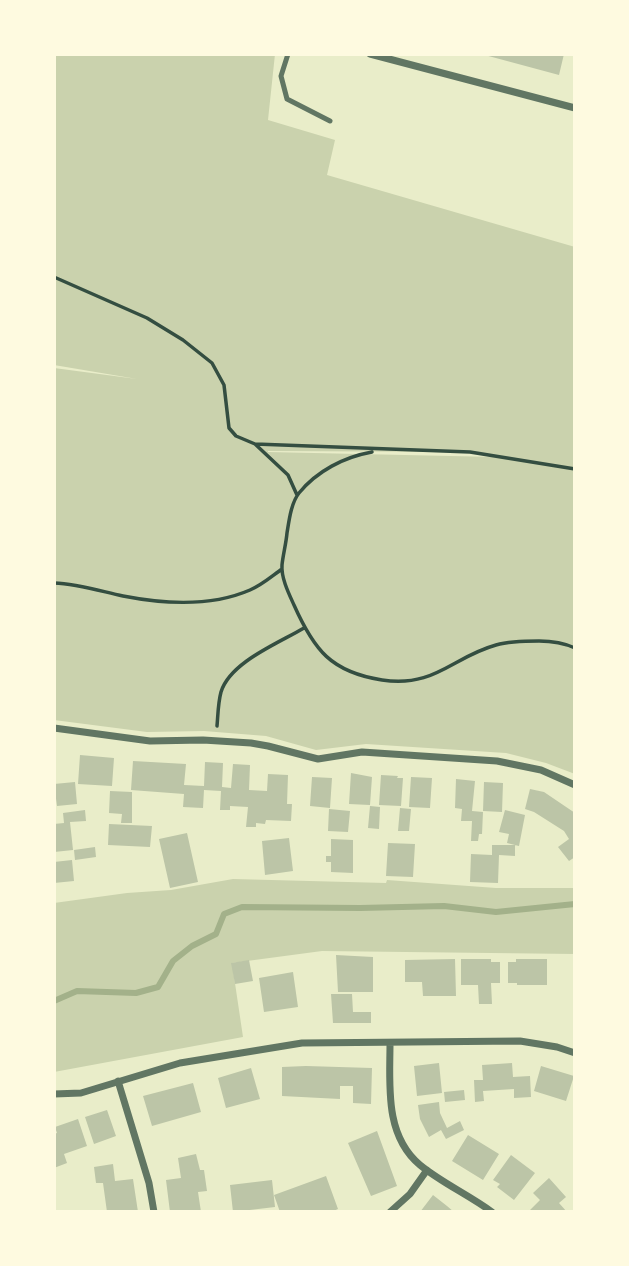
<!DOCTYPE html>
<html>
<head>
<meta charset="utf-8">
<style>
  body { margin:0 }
  #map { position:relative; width:629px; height:1266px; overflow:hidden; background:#e9edc9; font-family:Quicksand,sans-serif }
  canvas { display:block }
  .frame { position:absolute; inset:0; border:56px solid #fefae0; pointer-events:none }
</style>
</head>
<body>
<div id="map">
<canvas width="629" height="1266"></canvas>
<div class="frame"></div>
</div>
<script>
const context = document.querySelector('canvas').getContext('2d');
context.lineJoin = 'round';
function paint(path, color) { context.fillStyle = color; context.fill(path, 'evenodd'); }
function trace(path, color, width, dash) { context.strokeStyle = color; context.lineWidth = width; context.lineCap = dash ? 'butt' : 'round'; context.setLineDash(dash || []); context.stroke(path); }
const green = new Path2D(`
  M 54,54 L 275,54 L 268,120 L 335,140 L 327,175 L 575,247 L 575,774 L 546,763 L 506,753 L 366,744 L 316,750 L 266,736 L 204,731 L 147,732 L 54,720 L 54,368 L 137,379 L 54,365 ZM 268,451 L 470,452 L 496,457 L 268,452 Z
  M 233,879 L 386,883 L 387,880 L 496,888 L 575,888 L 575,954 L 322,951 L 232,963 L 243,1037 L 54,1072 L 54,903 L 127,893 L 171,890 Z`);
const stream = new Path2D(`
  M 54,1001 L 77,991 L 136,993 L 158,987 L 173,961 L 192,946 L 216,934 L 224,914 L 242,907 L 360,908 L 444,906 L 496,912 L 575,904`);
const building = new Path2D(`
  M 481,54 L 564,54 L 559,75 Z
  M 80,755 L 114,758 L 112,786 L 78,784 Z
  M 133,761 L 186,764 L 184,785 L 204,786 L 205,762 L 223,763 L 222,787 L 231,788 L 233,764 L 250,765 L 249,790 L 267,791 L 268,774 L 288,775 L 287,804 L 292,804 L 291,821 L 266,820 L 265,824 L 256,823 L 256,827 L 246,827 L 248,807 L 230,806 L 230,810 L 220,810 L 221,791 L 204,790 L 203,808 L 183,807 L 184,794 L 131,790 Z
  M 351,773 L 372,777 L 370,805 L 349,804 Z
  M 381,775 L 398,776 L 397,778 L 403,778 L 401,806 L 379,805 Z
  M 312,777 L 332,778 L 330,808 L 310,806 Z
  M 411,777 L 432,778 L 430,808 L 409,807 Z
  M 456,779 L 475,781 L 472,811 L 483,812 L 482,834 L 479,834 L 478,841 L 471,841 L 472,821 L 461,821 L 462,809 L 455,808 Z
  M 75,782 L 77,804 L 57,806 L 54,784 Z
  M 484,782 L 503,783 L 502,812 L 483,811 Z
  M 530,789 L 544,792 L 575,813 L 575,857 L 569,861 L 558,847 L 569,839 L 564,831 L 534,812 L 525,809 Z
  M 110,791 L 132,792 L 132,823 L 121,823 L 122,814 L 109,813 Z
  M 370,806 L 380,807 L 379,829 L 368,828 Z
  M 400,808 L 411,809 L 409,831 L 398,831 Z
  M 329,809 L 350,811 L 348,832 L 328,831 Z
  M 85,810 L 86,821 L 70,822 L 73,850 L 54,852 L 54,824 L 64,823 L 63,813 Z
  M 505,810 L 525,815 L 519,846 L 507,843 L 509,834 L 499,832 Z
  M 109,824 L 152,826 L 150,847 L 108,845 Z
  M 187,833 L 198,882 L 170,888 L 159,839 Z
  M 289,838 L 293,871 L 265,875 L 262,841 Z
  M 331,839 L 353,840 L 353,873 L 331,872 L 331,862 L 326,862 L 326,856 L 331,856 Z
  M 388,843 L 415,844 L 413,877 L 386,876 Z
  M 492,845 L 515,845 L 515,856 L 499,855 L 498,883 L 470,882 L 471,854 L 492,855 Z
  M 95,847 L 96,857 L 75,860 L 74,850 Z
  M 72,860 L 74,881 L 54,883 L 54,862 Z
  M 336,955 L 373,957 L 373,992 L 338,992 Z
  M 455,959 L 456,996 L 423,996 L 422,982 L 405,982 L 405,960 Z
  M 461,959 L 491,959 L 491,962 L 500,962 L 500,983 L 491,983 L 492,1004 L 479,1004 L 478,985 L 461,985 Z
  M 516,959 L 547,959 L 547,985 L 517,985 L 517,983 L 508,983 L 508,962 L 516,962 Z
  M 249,960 L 253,981 L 235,984 L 231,963 Z
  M 293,972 L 298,1007 L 264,1012 L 259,978 Z
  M 331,994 L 352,994 L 353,1012 L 371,1012 L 371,1023 L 333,1023 Z
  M 439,1063 L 442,1093 L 417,1096 L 414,1066 Z
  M 512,1063 L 513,1077 L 530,1076 L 531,1097 L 514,1098 L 514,1089 L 483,1091 L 484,1101 L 475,1102 L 474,1080 L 483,1080 L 482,1065 Z
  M 306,1066 L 372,1068 L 371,1104 L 353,1103 L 353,1086 L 340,1086 L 340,1099 L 282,1096 L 282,1067 Z
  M 541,1066 L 574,1076 L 566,1101 L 534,1091 Z
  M 251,1068 L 260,1099 L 226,1108 L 218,1078 Z
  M 193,1083 L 201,1112 L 152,1126 L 143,1096 Z
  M 464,1090 L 465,1100 L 445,1102 L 444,1092 Z
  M 439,1102 L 440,1113 L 447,1128 L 460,1121 L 464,1130 L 446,1139 L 441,1130 L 429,1137 L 420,1119 L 418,1105 Z
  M 107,1110 L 116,1136 L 94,1144 L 85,1117 Z
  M 78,1119 L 87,1146 L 64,1154 L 67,1163 L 54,1168 L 54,1134 L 57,1133 L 55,1127 Z
  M 377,1131 L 397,1186 L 371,1196 L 348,1143 Z
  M 468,1135 L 499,1154 L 483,1180 L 452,1161 Z
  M 196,1154 L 200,1170 L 204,1170 L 207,1191 L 198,1192 L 201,1212 L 170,1212 L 166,1180 L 181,1178 L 178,1158 Z
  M 511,1155 L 535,1173 L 514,1200 L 497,1187 L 500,1184 L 493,1180 Z
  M 113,1164 L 115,1181 L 133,1179 L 138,1212 L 107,1212 L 103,1183 L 96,1183 L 94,1167 Z
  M 326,1176 L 338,1209 L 331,1212 L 280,1212 L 274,1195 Z
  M 549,1178 L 566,1197 L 559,1203 L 567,1212 L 528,1212 L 540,1200 L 533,1193 Z
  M 272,1180 L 275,1207 L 233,1212 L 230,1185 Z
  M 433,1195 L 447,1206 L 454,1212 L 420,1212 Z`);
const path = new Path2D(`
  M 54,277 L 147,318 L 183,340 L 212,363 L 224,385 L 229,428 L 236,436 L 255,444 L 470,452 L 575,469
  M 255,444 L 288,475 L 297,495
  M 372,452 C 344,457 317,471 299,493 C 291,503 289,521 287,533 C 286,544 283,555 282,565 C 281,578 289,594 294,605 C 314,650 331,672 382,680 C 435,688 452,657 496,645 C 510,641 525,641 539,641 C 551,641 564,643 575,648
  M 54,583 C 78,584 100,591 123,596 C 164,604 211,607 250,590 C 262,585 272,576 282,569
  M 217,726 C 218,715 218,703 221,692 C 230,662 279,643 304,628`);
const service = new Path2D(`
  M 288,54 L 281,76 L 287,99 L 330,121`);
const minor = new Path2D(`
  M 370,54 L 575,108
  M 54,728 L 150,741 L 203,740 L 251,743 L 268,746 L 318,759 L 362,752 L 497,761 L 541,770 L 575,785
  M 390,1043 C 390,1084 384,1135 420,1165 C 442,1183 469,1195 492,1212
  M 118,1081 L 149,1183 L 154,1212
  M 54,1094 L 81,1093 L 180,1063 L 302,1043 L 520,1041 L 557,1047 L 575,1053
  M 390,1212 L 410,1194 L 427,1170`);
paint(green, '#cad2ad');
trace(stream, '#a3b18a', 6);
paint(building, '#bcc5a7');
trace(path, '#344e41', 3.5);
trace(service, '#617663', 5);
trace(minor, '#617663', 7);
</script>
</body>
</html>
